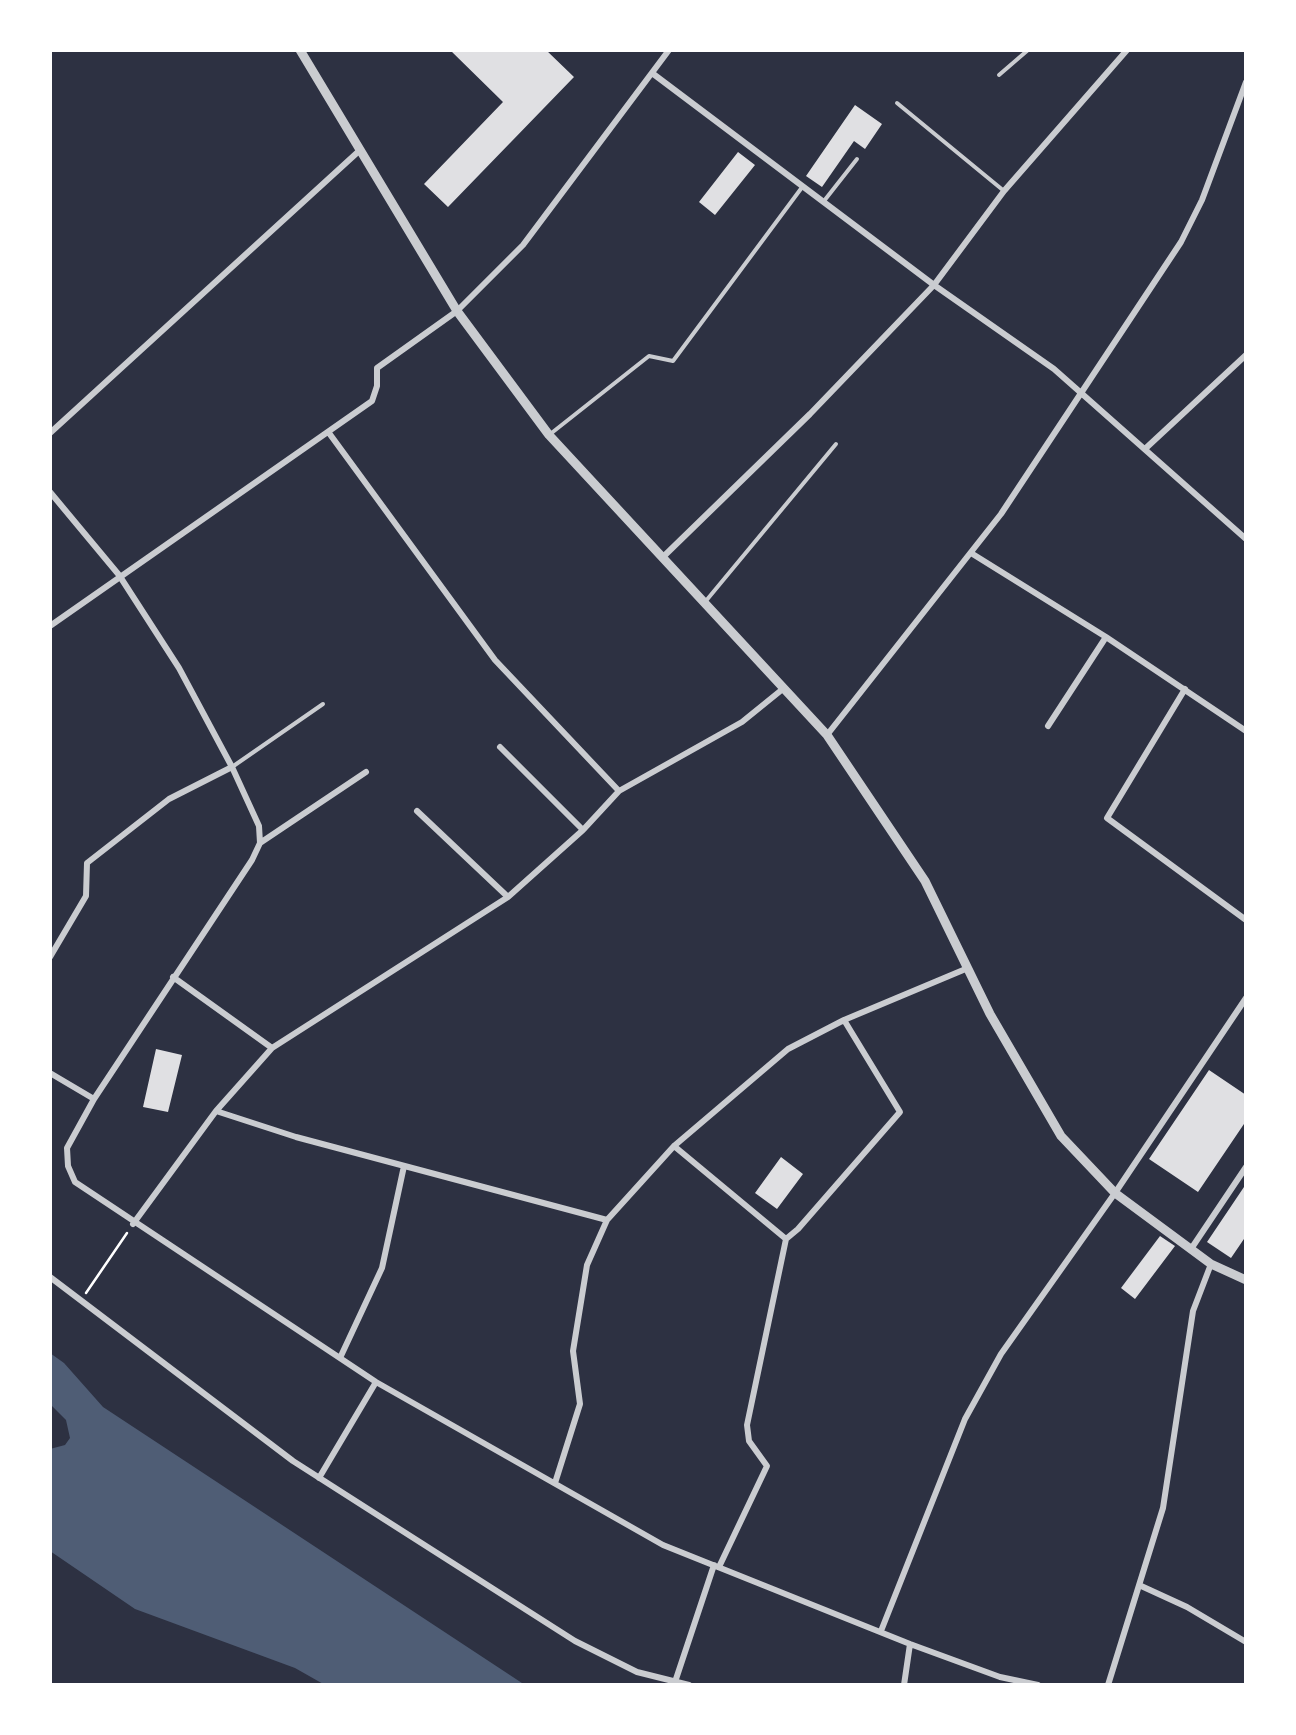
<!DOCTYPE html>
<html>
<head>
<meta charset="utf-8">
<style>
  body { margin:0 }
  #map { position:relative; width:1296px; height:1735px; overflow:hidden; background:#2d3142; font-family:Helvetica,sans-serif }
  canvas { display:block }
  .frame { position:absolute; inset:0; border:52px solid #fff; pointer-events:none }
</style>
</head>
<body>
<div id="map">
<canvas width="1296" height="1735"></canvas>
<div class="frame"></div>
</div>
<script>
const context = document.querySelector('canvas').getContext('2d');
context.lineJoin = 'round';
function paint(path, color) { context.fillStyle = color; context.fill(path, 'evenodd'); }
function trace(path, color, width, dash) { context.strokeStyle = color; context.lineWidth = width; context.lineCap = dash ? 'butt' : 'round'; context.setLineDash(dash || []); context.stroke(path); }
const water = new Path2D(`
  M 50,1353 L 64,1363 L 103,1407 L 525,1685 L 325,1685 L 295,1668 L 135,1609 L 50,1551 L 50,1449 L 65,1445 L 70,1438 L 66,1420 L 50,1404 Z`);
const building = new Path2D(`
  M 450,50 L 546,50 L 574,77 L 448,207 L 424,184 L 503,102 Z
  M 855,105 L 882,124 L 865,149 L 854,141 L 822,187 L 806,176 Z
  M 738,152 L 755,165 L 715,215 L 699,202 Z
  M 156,1049 L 182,1055 L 168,1112 L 143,1107 Z
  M 1209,1070 L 1246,1095 L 1246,1121 L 1198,1192 L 1149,1159 Z
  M 781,1157 L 803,1174 L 777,1209 L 755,1193 Z
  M 1246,1184 L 1246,1236 L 1231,1258 L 1207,1242 Z
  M 1160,1236 L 1175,1246 L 1135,1299 L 1121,1288 Z`);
const path = new Path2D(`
  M 86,1293 L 127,1233`);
const service = new Path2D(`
  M 999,75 L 1028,50
  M 897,103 L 1004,191
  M 824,201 L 857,159
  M 549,435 L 649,356 L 673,361 L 803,186
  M 705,602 L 836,444
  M 232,767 L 323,704`);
const minor = new Path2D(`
  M 652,73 L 934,285 L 1054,369 L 1246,539
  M 50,433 L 359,151
  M 329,433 L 495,660 L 619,791
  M 1146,448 L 1246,355
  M 50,492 L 119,575 L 179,668 L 232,767 L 259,826 L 260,843 L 252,860 L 94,1099 L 67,1148 L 68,1166 L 75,1182 L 376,1382 L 663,1545 L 910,1644 L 1000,1677 L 1038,1685
  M 971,553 L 1106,637 L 1246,731
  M 663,557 L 810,414 L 934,285 L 1004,191 L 1127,50
  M 50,626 L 372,401 L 377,386 L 377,368 L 457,311 L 523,245 L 669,50
  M 1185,689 L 1107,818 L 1246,920
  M 1048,726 L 1106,637
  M 827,735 L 1001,514 L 1181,242 L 1202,200 L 1246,82
  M 500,747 L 583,830
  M 417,811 L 508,897
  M 260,843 L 366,772
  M 50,957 L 86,896 L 87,863 L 169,799 L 232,767
  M 173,977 L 272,1048
  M 50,1073 L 94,1099
  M 216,1111 L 296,1137 L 607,1220
  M 674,1146 L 786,1239
  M 133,1224 L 216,1111 L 272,1048 L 508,897 L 583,830 L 619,791 L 742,722 L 784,688
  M 1191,1249 L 1246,1167
  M 50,1277 L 293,1461 L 379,1516 L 575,1641 L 637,1672 L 689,1685
  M 340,1358 L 382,1268 L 404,1166
  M 319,1478 L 376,1382
  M 555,1483 L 580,1404 L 573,1351 L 587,1265 L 607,1220 L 674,1146 L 788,1049 L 844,1020 L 968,968
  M 719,1567 L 767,1466 L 749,1441 L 747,1425 L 786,1239 L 798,1229 L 900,1112 L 844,1020
  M 1139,1585 L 1187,1607 L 1246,1642
  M 881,1631 L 965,1419 L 1001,1354 L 1115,1193 L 1246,998
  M 675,1682 L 714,1565
  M 904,1685 L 910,1644
  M 1108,1685 L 1163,1508 L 1193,1311 L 1211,1264`);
const tertiary = new Path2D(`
  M 300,50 L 457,311 L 549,435 L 827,735 L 925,881 L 990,1014 L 1061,1136 L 1115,1193 L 1211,1264 L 1246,1280`);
paint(water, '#4f5d75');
paint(building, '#e0e0e3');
trace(path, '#fff', 2.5);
trace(service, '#caccd0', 4);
trace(minor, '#caccd0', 6);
trace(tertiary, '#caccd0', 9);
</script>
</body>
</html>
